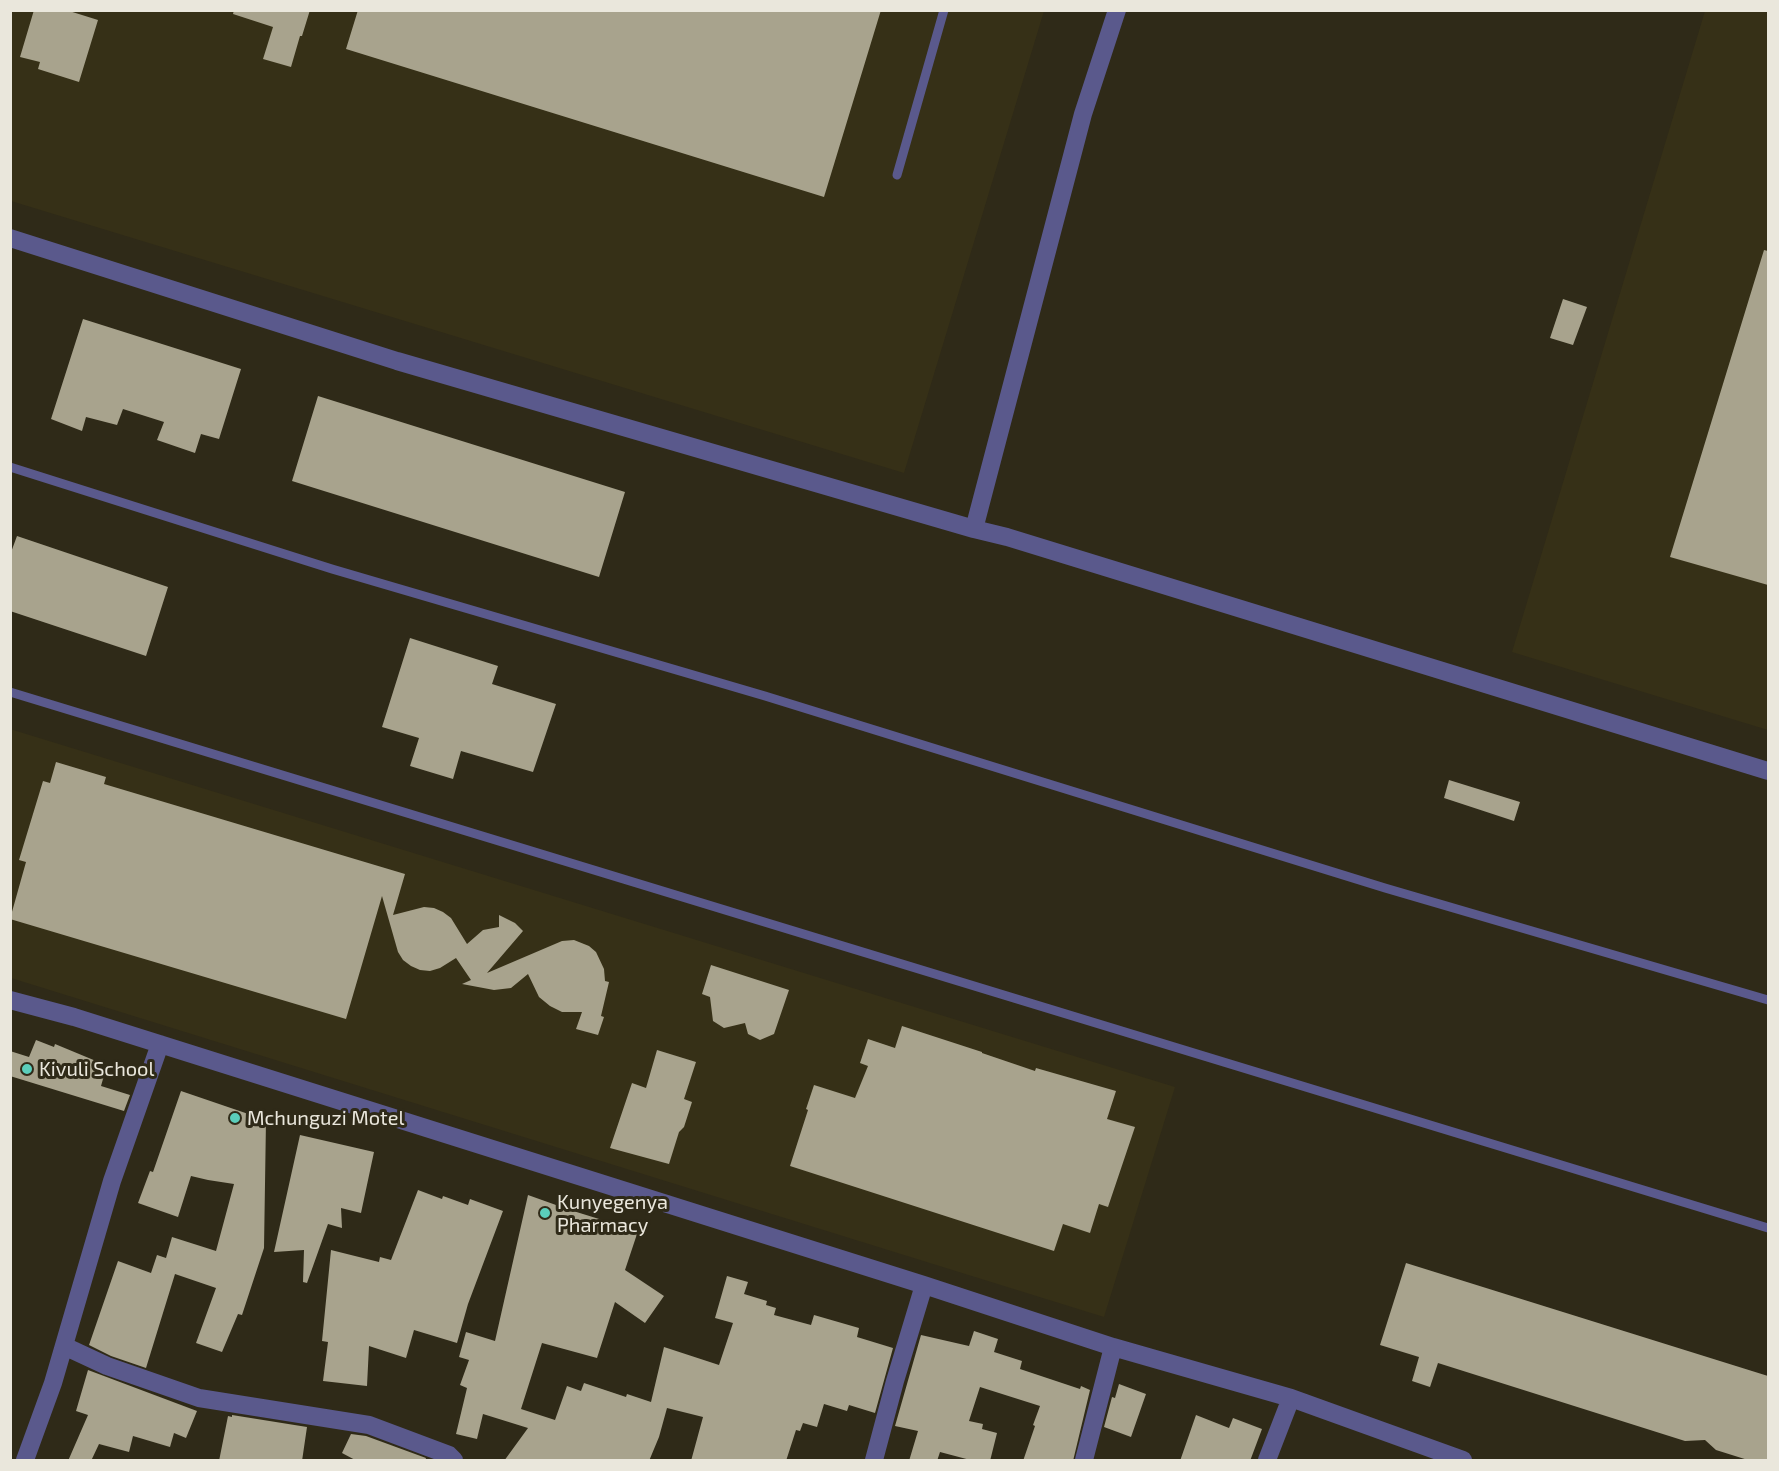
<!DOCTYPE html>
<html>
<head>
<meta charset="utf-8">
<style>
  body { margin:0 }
  #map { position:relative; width:1779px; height:1471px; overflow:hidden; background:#2f2a18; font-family:"Exo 2",sans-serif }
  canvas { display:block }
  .frame { position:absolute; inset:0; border:12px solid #eae7dc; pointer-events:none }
</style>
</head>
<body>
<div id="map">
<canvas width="1779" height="1471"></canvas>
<div class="frame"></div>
</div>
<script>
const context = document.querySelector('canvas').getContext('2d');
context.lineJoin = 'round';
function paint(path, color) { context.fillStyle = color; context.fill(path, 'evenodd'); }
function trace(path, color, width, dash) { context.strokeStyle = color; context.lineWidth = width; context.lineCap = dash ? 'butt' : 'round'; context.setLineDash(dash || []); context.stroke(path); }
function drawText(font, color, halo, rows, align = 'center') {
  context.font = font + ' "Exo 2",sans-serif'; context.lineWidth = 6; context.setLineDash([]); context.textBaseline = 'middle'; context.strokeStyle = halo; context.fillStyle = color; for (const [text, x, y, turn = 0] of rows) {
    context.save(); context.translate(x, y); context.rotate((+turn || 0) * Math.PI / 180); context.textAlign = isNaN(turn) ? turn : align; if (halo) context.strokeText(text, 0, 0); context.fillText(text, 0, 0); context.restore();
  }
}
const built = new Path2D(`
  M 10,11 L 1044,11 L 904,473 L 11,201 Z
  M 1705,11 L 1768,11 L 1768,730 L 1512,652 Z
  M 10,729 L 1175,1087 L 1104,1317 L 11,978 Z`);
const building = new Path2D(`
  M 34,10 L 66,10 L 98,20 L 79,82 L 38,69 L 40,62 L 20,57 Z
  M 234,10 L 310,10 L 302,36 L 300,36 L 291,67 L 263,59 L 273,27 L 233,14 Z
  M 358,10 L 881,10 L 824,197 L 346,49 Z
  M 1764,250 L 1768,251 L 1768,585 L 1670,557 Z
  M 1563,299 L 1587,307 L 1573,345 L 1550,338 Z
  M 83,319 L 241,369 L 219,439 L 201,434 L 195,453 L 157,440 L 164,422 L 123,409 L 117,425 L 86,417 L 82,431 L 51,419 Z
  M 318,396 L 625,492 L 599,577 L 292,481 Z
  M 17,536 L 168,587 L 146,656 L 10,611 L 10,555 Z
  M 410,638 L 498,666 L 492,684 L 556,704 L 533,772 L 461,751 L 453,779 L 410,766 L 419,738 L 382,727 Z
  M 56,762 L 106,777 L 104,784 L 405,874 L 393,915 L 424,907 L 434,908 L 443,912 L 451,918 L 467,944 L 483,930 L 499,927 L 499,915 L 515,923 L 523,931 L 487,973 L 562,941 L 574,940 L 589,946 L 596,952 L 604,969 L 605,981 L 609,982 L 601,1016 L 604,1017 L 598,1035 L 576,1029 L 582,1012 L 562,1012 L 550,1006 L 539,997 L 528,974 L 511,988 L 494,990 L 462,984 L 471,980 L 456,958 L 440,968 L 430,971 L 420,970 L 411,966 L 403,960 L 398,952 L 382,896 L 346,1019 L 10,919 L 26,862 L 19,860 L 43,781 L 50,783 Z
  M 1449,780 L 1520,802 L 1514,821 L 1444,798 Z
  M 711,965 L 789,990 L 774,1034 L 760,1040 L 748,1034 L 745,1023 L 724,1028 L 713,1021 L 710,997 L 702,994 Z
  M 902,1026 L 982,1052 L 982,1053 L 1035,1071 L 1036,1068 L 1116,1091 L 1107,1119 L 1135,1127 L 1108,1207 L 1099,1204 L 1090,1233 L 1063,1224 L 1054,1251 L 790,1166 L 808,1110 L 806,1109 L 814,1085 L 855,1098 L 868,1066 L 860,1063 L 868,1039 L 895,1048 Z
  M 36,1040 L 54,1047 L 55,1044 L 96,1061 L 93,1068 L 105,1072 L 101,1086 L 130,1095 L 124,1111 L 10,1076 L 10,1051 L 29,1057 Z
  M 657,1050 L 696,1062 L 684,1099 L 692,1102 L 684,1127 L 679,1132 L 669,1164 L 610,1148 L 632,1083 L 646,1088 Z
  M 181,1091 L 266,1120 L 264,1248 L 242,1315 L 238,1314 L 222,1352 L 196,1343 L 216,1288 L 175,1274 L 146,1368 L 111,1356 L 89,1345 L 118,1261 L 151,1273 L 157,1255 L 166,1258 L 172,1237 L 216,1251 L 234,1184 L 208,1180 L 191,1176 L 178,1217 L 138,1203 L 150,1171 L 153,1172 Z
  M 300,1135 L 374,1152 L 361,1213 L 341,1208 L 342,1228 L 328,1224 L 307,1283 L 303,1282 L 304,1250 L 274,1252 Z
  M 418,1190 L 442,1199 L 443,1196 L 468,1205 L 470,1199 L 503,1211 L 468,1304 L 457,1343 L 414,1330 L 406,1358 L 369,1346 L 367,1386 L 323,1381 L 328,1342 L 322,1341 L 331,1250 L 379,1262 L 380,1257 L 391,1260 Z
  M 528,1195 L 570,1210 L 638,1231 L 625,1270 L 664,1296 L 645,1323 L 615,1302 L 597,1358 L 542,1343 L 521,1409 L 555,1420 L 567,1386 L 581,1391 L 584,1383 L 626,1397 L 627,1394 L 651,1402 L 664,1347 L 719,1365 L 733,1323 L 715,1318 L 727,1276 L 748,1282 L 744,1294 L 767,1301 L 766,1305 L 776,1308 L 774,1315 L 811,1325 L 814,1315 L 859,1328 L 857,1337 L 893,1348 L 875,1413 L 849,1405 L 847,1411 L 824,1404 L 817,1427 L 803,1423 L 800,1431 L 796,1430 L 786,1461 L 691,1461 L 703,1417 L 667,1408 L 659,1437 L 649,1461 L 504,1461 L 528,1428 L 483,1414 L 477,1439 L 456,1434 L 467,1388 L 460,1385 L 469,1360 L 459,1357 L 466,1332 L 495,1341 Z
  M 1406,1263 L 1768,1376 L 1768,1461 L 1751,1461 L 1716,1450 L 1705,1440 L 1685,1441 L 1438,1363 L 1430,1387 L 1412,1381 L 1419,1357 L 1380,1345 Z
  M 974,1331 L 998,1339 L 994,1352 L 1022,1361 L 1020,1369 L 1080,1389 L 1081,1386 L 1090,1390 L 1073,1461 L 1023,1461 L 1035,1426 L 1033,1425 L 1040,1406 L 980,1387 L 969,1421 L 983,1424 L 982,1429 L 997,1433 L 990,1461 L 974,1461 L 940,1452 L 937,1461 L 909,1461 L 918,1431 L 895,1426 L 921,1335 L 969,1346 Z
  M 88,1370 L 197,1411 L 186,1438 L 174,1433 L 170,1447 L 133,1436 L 129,1452 L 99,1444 L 91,1461 L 68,1461 L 88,1415 L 76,1411 Z
  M 1119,1384 L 1146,1394 L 1131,1437 L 1104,1427 L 1112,1397 L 1115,1398 Z
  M 232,1415 L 307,1427 L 302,1461 L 219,1461 L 228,1416 L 232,1417 Z
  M 1196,1415 L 1229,1428 L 1233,1418 L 1262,1429 L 1250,1461 L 1180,1461 Z
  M 351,1434 L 366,1436 L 426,1458 L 425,1461 L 357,1461 L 342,1453 Z`);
const lane = new Path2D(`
  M 897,175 L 944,10
  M 10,467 L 332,569 L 765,696 L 1385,888 L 1768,1000
  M 10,692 L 1768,1228`);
const street = new Path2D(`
  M 10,238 L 397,361 L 974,529 L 1007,537 L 1768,771
  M 974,529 L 1083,114 L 1117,10
  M 10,1000 L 74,1017 L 924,1285 L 1113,1347 L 1291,1398 L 1463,1460
  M 64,1346 L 107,1366 L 199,1398 L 369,1425 L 449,1455 L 454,1460
  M 25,1460 L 53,1383 L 112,1181 L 160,1044
  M 874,1460 L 895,1381 L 924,1285
  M 1084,1460 L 1113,1347
  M 1267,1460 L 1291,1398`);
const markers = [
  [27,1069,6,"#5bcebb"],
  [235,1118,6,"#5bcebb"],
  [545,1213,6,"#5bcebb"]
];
const poiNames = [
  ["Kivuli School",39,1069],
  ["Mchunguzi Motel",247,1118],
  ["Kunyegenya",557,1202],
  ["Pharmacy",557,1225]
];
paint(built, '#363017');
paint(building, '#a8a38d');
trace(lane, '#5a598c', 9);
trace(street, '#5a598c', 18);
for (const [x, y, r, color] of markers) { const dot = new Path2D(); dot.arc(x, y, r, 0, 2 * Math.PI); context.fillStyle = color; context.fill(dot); trace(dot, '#2f2a18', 2); }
drawText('20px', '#eae7dc', '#2f2a18', poiNames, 'left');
</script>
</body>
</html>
